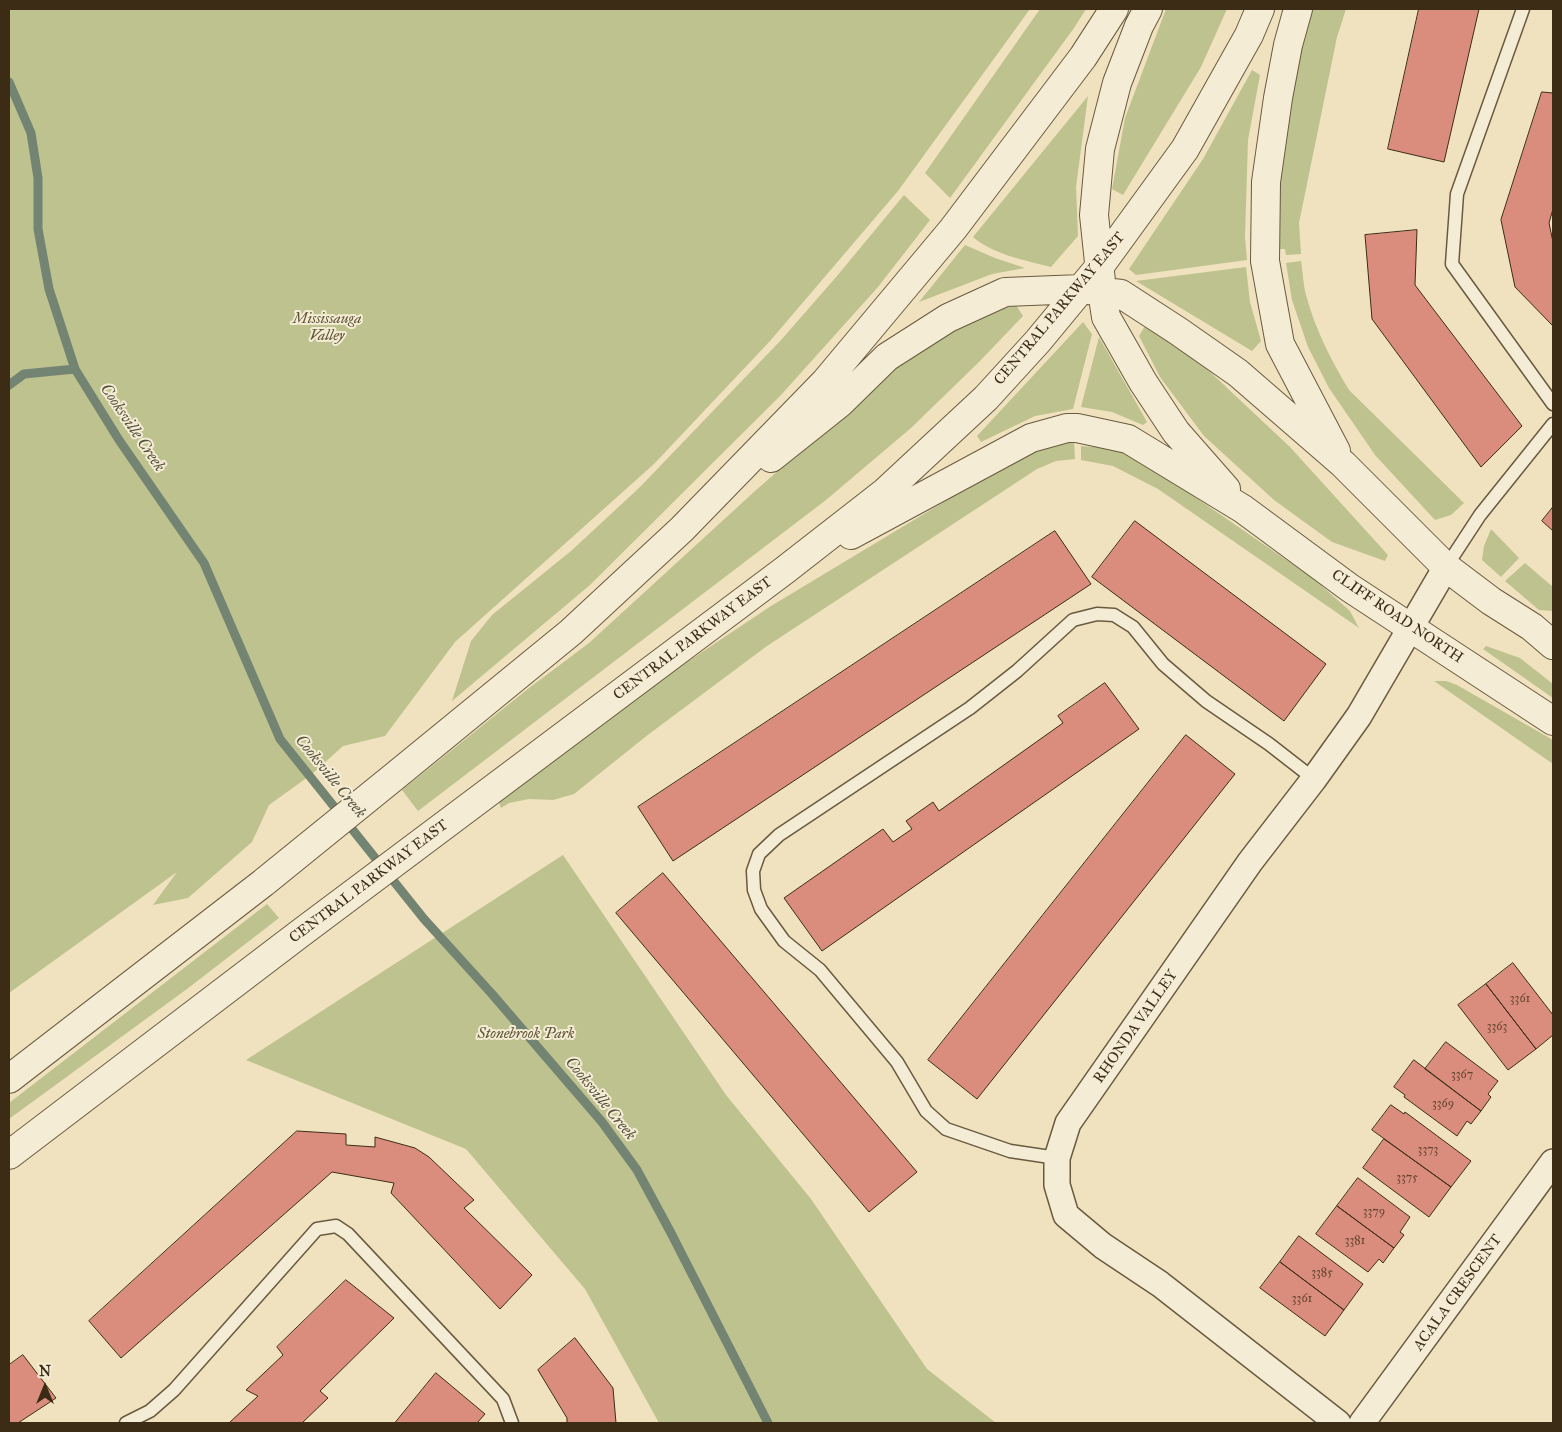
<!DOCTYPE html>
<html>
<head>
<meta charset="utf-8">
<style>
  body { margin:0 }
  #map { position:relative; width:1562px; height:1432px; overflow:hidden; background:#f0e2be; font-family:"IM FELL Great Primer",serif }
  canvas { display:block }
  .frame { position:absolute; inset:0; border:10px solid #3c2c16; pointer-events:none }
  .north { position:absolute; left:20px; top:1362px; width:50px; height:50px; -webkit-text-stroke:4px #f5ecd5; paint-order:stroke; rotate:0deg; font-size:14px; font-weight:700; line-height:20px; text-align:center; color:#3c2c16 }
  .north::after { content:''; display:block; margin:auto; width:18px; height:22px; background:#3c2c16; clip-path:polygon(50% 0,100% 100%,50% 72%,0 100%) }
</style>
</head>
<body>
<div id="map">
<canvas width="1562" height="1432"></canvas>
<div class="frame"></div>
<div class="north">N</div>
</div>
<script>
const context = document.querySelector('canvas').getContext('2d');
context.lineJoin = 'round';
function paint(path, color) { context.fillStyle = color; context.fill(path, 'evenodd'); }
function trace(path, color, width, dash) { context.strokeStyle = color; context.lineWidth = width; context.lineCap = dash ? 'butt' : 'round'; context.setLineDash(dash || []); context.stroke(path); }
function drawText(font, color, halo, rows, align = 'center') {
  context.font = font + ' "IM FELL Great Primer",serif'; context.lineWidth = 4; context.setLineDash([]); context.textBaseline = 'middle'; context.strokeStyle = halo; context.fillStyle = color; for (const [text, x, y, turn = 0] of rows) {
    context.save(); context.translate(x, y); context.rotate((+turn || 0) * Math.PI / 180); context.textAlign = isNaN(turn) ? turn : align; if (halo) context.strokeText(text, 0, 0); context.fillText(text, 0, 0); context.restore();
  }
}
const green = new Path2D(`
  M 9,9 L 1030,9 L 898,191 L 770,341 L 654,464 L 455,642 L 385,736 L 343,746 L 312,774 L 269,805 L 252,842 L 188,898 L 153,905 L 177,872 L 9,993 Z
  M 1040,9 L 1086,9 L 1074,28 L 950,198 L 925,173 Z
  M 1166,9 L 1227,9 L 1201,67 L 1123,195 L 1112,189 L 1125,118 Z
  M 1308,9 L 1346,9 L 1337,37 L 1299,223 L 1301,254 L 1286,255 L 1285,249 L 1277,249 L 1274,188 Z
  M 1252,70 L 1260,75 L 1248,140 L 1245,237 L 1247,260 L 1136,275 L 1129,269 L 1203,159 Z
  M 1088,96 L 1076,187 L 1078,236 L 1051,267 C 1025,260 994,255 973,237 Z
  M 904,195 L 930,220 L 878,287 L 781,395 L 590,585 L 452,701 L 471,641 L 492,615 L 571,551 L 640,487 L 782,339 L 837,276 Z
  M 965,245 L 995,258 L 1025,268 L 992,274 L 919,302 Z
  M 1301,261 C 1303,272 1303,284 1306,295 C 1315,329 1331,360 1349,390 L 1464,503 L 1451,515 L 1435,520 L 1375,455 L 1329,388 L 1308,347 L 1292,300 L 1286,263 Z
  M 1246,267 L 1250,302 L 1261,341 L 1252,351 L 1136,281 Z
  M 1016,305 L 1023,316 L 979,362 L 911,428 L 826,500 L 418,811 L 402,790 L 529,688 L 589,643 L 755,491 L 893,370 L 949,331 L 993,312 Z
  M 1083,322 L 1092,334 L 1073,409 L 1035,416 L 981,442 L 977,436 Z
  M 1145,326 L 1191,354 L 1290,447 L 1388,555 L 1385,561 L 1332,542 L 1274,500 L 1204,436 L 1160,377 L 1139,336 Z
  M 1099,337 L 1147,422 L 1143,425 L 1112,412 L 1081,407 Z
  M 1074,440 L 1075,459 L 1056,461 L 1037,469 L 767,646 L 649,734 L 574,794 L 553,800 L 529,799 L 509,803 L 501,808 L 498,800 L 675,670 L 771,606 L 967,488 L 1043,445 Z
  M 1094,440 L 1134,455 L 1314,579 L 1350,611 L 1359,628 L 1158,489 L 1113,466 L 1081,460 L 1081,446 L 1093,447 Z
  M 1491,529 L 1519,558 L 1501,577 L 1482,560 L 1484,546 Z
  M 1525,563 L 1553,587 L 1553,611 L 1539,610 L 1505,581 Z
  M 1486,646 L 1520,658 L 1553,684 L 1553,698 L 1483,649 Z
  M 1434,681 L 1446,681 L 1457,685 L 1553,740 L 1553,764 Z
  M 563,855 L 726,1095 L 811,1199 L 927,1369 L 996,1423 L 659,1423 L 585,1289 L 466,1149 L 246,1060 Z
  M 267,904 L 279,918 L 187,989 L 9,1119 L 9,1103 Z`);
const stream = new Path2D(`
  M 9,82 L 31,133 L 38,178 L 38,229 L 49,289 L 75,369 L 119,440 L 204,563 L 280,739 L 424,919 L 492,994 L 602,1122 L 637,1170 L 671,1233 L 768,1423
  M 9,385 L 24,374 L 75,369`);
const building = new Path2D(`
  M 1419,9 L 1479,9 L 1444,162 L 1388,149 Z
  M 1542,92 L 1553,93 L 1553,209 L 1549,223 L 1553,242 L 1553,326 L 1515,287 L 1501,220 Z
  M 1417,230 L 1415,285 L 1522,426 L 1481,467 L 1372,319 L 1365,235 Z
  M 1553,507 L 1553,531 L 1542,521 Z
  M 1135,521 L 1326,664 L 1284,721 L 1092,577 Z
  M 1055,531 L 1091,584 L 673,861 L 638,807 Z
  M 1105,683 L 1139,729 L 822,951 L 784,898 L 883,829 L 893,842 L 912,829 L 906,821 L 933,802 L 939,811 L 1063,723 L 1058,716 Z
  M 1186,735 L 1235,774 L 977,1099 L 928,1060 Z
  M 663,873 L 917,1172 L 869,1212 L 616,913 Z
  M 1513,963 L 1553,1015 L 1553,1035 L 1536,1049 L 1486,984 Z
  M 1486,984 L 1536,1049 L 1508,1070 L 1458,1005 Z
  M 1446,1042 L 1498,1081 L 1488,1094 L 1491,1097 L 1481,1111 L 1425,1069 Z
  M 1414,1060 L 1481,1111 L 1471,1124 L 1467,1121 L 1457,1136 L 1404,1097 L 1405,1095 L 1394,1087 Z
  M 1391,1105 L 1404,1114 L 1405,1112 L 1471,1161 L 1451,1187 L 1372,1130 Z
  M 297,1131 L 346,1134 L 346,1145 L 375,1147 L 375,1137 L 415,1148 L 429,1157 L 474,1200 L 464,1208 L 532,1275 L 500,1309 L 391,1193 L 394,1183 L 332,1172 L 121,1358 L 89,1321 Z
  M 1384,1139 L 1451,1187 L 1429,1217 L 1363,1168 Z
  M 1358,1178 L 1410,1217 L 1400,1232 L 1404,1235 L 1394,1248 L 1337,1206 Z
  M 1337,1206 L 1394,1248 L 1383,1263 L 1379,1259 L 1368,1272 L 1316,1234 Z
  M 1299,1236 L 1363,1284 L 1344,1310 L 1280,1262 Z
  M 1280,1262 L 1344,1310 L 1325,1336 L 1260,1288 Z
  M 346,1280 L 394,1318 L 320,1391 L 328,1398 L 302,1423 L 229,1423 L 258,1396 L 246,1390 L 283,1355 L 277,1347 Z
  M 575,1338 L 613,1388 L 616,1423 L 567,1423 L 567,1418 L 538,1370 Z
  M 23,1355 L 56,1398 L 18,1423 L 9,1423 L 9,1365 Z
  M 436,1373 L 485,1414 L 477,1423 L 395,1423 Z`);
const service = new Path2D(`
  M 1523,9 L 1457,194 L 1452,264 L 1553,404
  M 1446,567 L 1480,515 L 1553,424
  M 1057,1158 L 1010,1151 L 946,1129 L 926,1111 L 897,1062 L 820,970 L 784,941 L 761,909 L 754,890 L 753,871 L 759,854 L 779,835 L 970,708 L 1017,671 L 1073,620 L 1097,614 L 1114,615 L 1133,627 L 1163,664 L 1206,701 L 1269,744 L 1314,779
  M 126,1423 L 150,1411 L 174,1390 L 317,1229 L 336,1226 L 348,1234 L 503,1399 L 512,1423`);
const minor = new Path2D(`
  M 1338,1423 L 1160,1284 L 1103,1246 L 1066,1215 L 1057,1185 L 1057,1158 L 1068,1123 L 1250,862 L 1314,779 L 1359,716 L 1446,567
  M 1362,1423 L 1553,1162`);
const tertiary = new Path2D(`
  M 1148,9 L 1139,26 L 1117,83 L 1100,149 L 1094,215 L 1102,291 L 1106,317 L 1143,382 L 1176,432 L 1226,489
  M 1298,9 L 1288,45 L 1278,98 L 1266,182 L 1265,261 L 1280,344 L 1336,451
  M 771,458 L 840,403 L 887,357 L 948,318 L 1005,292 L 1081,289 L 1121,294 L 1178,331 L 1238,373 L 1343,464 L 1446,567 L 1491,601 L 1532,627 L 1553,645
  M 851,535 L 1031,438 L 1067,428 L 1077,428 L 1128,439 L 1243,509 L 1350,588 L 1553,721
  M 9,1079 L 263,883 L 395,776 L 571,632 L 682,529 L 825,382 L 953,229 L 1083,57 L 1114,9
  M 9,1155 L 298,935 L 785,570 L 885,492 L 986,398 L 1038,341 L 1100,266 L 1185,149 L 1249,35 L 1260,9`);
const numberNames = [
  ["3361",1520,999],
  ["3363",1497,1027],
  ["3367",1462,1075],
  ["3369",1443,1104],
  ["3373",1428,1150],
  ["3375",1407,1178],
  ["3379",1374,1212],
  ["3381",1355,1241],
  ["3385",1322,1273],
  ["3361",1302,1299]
];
const streetNames = [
  ["CENTRAL PARKWAY EAST",1060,309,-50],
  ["CLIFF ROAD NORTH",1397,617,34],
  ["CENTRAL PARKWAY EAST",693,639,-37],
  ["CENTRAL PARKWAY EAST",369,882,-37],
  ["RHONDA VALLEY",1136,1027,-55],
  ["ACALA CRESCENT",1458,1293,-54]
];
const parkNames = [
  ["Mississauga",327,319],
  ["Valley",327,336],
  ["Stonebrook Park",526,1034]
];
const waterNames = [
  ["Cooksville Creek",132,428,56],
  ["Cooksville Creek",330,777,51],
  ["Cooksville Creek",600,1099,51]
];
paint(green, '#bdc28f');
trace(stream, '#748472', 9);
paint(building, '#da8d7c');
trace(building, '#3c2c16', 1);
trace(service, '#695a40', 15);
trace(minor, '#695a40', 28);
trace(tertiary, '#695a40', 30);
trace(service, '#f5ecd5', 12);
trace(minor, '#f5ecd5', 25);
trace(tertiary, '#f5ecd5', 28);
drawText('12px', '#644430', null, numberNames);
drawText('15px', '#3c2c16', '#f5ecd5', streetNames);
drawText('italic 15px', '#5c5234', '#f5ecd5', parkNames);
drawText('italic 16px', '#54503c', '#f5ecd5', waterNames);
</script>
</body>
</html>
